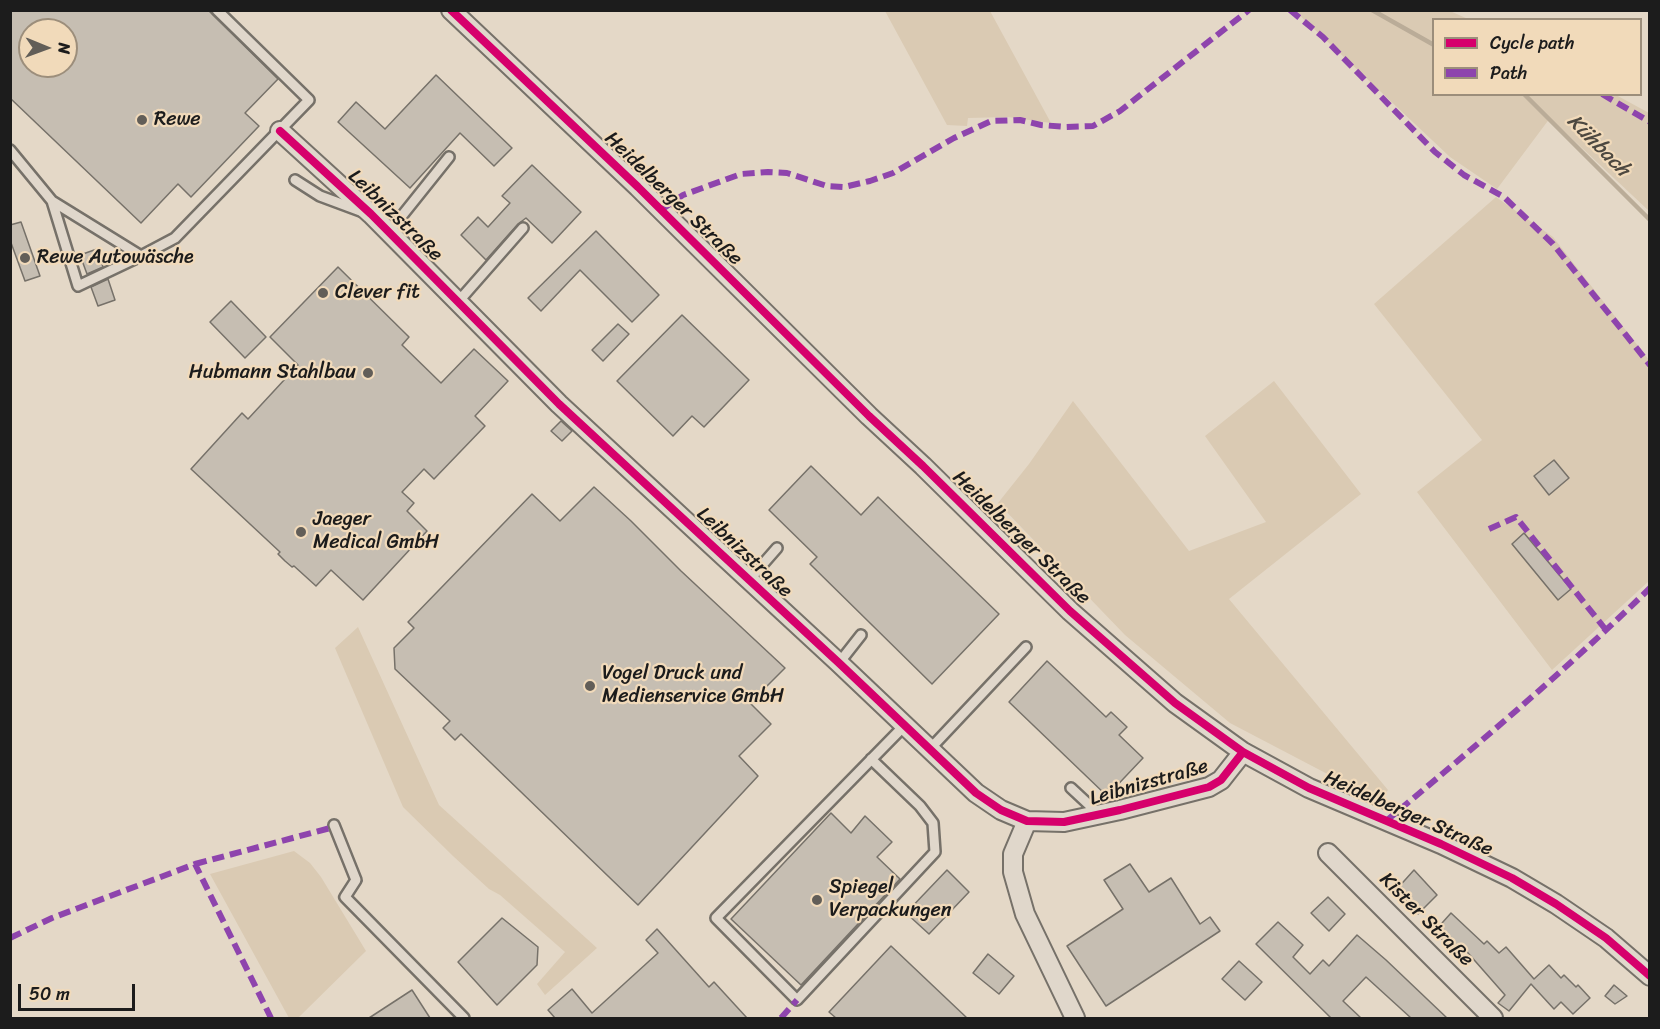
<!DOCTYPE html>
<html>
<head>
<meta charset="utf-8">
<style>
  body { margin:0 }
  #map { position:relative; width:1660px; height:1029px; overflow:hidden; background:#e4d8c7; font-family:Sriracha,sans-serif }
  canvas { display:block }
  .frame { position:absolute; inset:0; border:12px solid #1c1c1c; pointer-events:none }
  .legend { position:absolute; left:1432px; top:18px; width:210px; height:78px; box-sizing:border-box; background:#f1daba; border:2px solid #9c8e7b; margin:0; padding:8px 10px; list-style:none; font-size:18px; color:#1c1c1c }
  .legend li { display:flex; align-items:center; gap:12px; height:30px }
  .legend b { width:30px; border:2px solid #9c8e7b }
  .north { position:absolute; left:18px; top:18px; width:60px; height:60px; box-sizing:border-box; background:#f1daba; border:2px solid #9c8e7b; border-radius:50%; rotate:91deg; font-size:16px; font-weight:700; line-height:24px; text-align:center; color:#1c1c1c }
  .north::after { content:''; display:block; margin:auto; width:21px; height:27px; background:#625e58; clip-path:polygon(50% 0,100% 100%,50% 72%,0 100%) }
  .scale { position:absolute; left:18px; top:984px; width:117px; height:27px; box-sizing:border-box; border:3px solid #1c1c1c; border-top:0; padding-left:8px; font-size:18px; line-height:21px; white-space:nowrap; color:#1c1c1c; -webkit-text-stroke:4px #f1daba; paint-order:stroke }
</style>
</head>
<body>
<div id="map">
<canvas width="1660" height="1029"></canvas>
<div class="frame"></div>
<ul class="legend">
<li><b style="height:8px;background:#d6006c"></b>Cycle path</li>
<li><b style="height:8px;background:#8e44ad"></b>Path</li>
</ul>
<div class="north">N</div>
<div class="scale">50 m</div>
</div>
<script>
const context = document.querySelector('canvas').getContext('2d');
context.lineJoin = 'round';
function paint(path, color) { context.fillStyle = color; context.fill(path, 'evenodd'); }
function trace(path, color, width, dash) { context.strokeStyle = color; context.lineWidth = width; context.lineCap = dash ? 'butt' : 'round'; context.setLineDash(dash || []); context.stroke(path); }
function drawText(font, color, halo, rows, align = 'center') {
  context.font = font + ' Sriracha,sans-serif'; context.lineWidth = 4.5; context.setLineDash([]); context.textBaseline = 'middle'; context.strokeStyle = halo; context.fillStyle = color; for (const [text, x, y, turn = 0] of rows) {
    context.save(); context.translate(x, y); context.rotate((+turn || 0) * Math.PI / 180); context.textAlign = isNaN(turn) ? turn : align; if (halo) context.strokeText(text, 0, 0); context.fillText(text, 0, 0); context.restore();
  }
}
const green = new Path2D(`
  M 885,11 L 990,11 L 1051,123 L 1008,117 L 968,118 L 967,126 L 947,125 Z
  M 1295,11 L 1450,11 L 1468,19 L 1434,20 L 1434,94 L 1616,95 L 1649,113 L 1649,211 L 1550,118 L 1497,189 L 1450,157 Z
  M 1496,197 L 1553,237 L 1649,360 L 1649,581 L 1552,670 L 1417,492 L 1482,440 L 1374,304 Z
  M 1274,381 L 1361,494 L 1229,599 L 1388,790 L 1379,801 L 1230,723 L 1125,635 L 998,503 L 1029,464 L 1073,401 L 1189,551 L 1266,522 L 1205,436 Z
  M 358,627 L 439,805 L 597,948 L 545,995 L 537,984 L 565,952 L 500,895 L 489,889 L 453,856 L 403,807 L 335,648 Z
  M 294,851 L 310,863 L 321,877 L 366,951 L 298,1018 L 289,1018 L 210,874 Z`);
const stream = new Path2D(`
  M 1372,10 L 1434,45
  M 1524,94 L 1650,220`);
const building = new Path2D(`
  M 10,10 L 208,10 L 278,79 L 245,113 L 259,126 L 191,197 L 178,184 L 141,223 L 10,98 ZM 30,30 L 66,30 L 66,66 L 30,66 Z
  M 436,75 L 512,148 L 494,166 L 460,133 L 410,188 L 338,122 L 356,102 L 385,129 Z
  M 532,165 L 581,212 L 552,243 L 526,218 L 518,224 L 486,260 L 461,235 L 478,217 L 488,227 L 510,203 L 502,196 Z
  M 21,222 L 40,276 L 25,281 L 10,240 L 10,225 Z
  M 596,231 L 659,295 L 632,322 L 580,270 L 541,311 L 528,298 Z
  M 97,249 L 103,267 L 87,274 L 80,255 Z
  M 338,267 L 409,337 L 402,345 L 441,383 L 474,349 L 508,381 L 475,416 L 485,426 L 434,479 L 424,469 L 402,492 L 414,503 L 407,511 L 427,531 L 363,600 L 331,570 L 316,586 L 294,566 L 292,567 L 285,561 L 278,554 L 280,552 L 191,469 L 242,413 L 248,419 L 298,365 L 270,337 Z
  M 108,279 L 115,300 L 98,306 L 91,287 Z
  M 231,301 L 266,337 L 245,358 L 210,322 Z
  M 682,315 L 749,380 L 704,427 L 692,416 L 673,436 L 617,381 Z
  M 618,324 L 629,334 L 603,361 L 592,350 Z
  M 561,421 L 572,431 L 562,441 L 551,431 Z
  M 1554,460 L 1569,478 L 1549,495 L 1534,476 Z
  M 811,466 L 861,515 L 878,497 L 999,614 L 932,684 L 810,564 L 817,557 L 769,510 Z
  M 594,487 L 631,521 L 681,571 L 785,668 L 750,703 L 771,724 L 739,756 L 758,776 L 638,905 L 461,734 L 455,740 L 443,728 L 450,721 L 395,669 L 394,648 L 414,628 L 408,622 L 532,494 L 560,521 Z
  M 1524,533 L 1571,589 L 1558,600 L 1512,544 Z
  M 1047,661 L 1106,717 L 1111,712 L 1127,727 L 1119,735 L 1143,758 L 1107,796 L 1009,702 Z
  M 831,813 L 851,833 L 865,816 L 892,842 L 877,857 L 900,879 L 801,985 L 731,919 Z
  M 1130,864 L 1149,892 L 1171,878 L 1200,924 L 1210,917 L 1220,931 L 1106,1006 L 1067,946 L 1123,909 L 1104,880 Z
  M 947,870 L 969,892 L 929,934 L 906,913 Z
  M 1414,870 L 1437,895 L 1418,914 L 1396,890 Z
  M 1328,897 L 1345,914 L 1329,931 L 1311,913 Z
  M 1451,913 L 1484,944 L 1487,941 L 1499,953 L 1506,947 L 1534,979 L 1549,965 L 1561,978 L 1564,975 L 1576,987 L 1578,985 L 1590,998 L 1573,1014 L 1561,1002 L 1554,1009 L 1531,984 L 1509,1011 L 1498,1003 L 1505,995 L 1461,945 L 1455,951 L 1434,932 Z
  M 502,918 L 538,947 L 537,965 L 497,1005 L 458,962 Z
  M 1278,922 L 1303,945 L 1293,957 L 1310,974 L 1323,960 L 1329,966 L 1357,935 L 1386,960 L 1447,1018 L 1411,1018 L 1366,977 L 1343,1001 L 1361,1018 L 1331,1018 L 1256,944 Z
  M 657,929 L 709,987 L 714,982 L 747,1018 L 555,1018 L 548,1010 L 572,989 L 592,1013 L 658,953 L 646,940 Z
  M 891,946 L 967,1018 L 836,1018 L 829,1012 Z
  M 988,954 L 1014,976 L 999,994 L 973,973 Z
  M 1239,961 L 1262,982 L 1245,1000 L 1222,979 Z
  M 1614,985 L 1627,996 L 1615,1004 L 1605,996 Z
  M 412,990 L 430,1018 L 369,1018 Z`);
const service = new Path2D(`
  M 10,150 L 52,201 L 141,256 L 175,238 L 309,100 L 217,10
  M 295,180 L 320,196 L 363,212
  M 52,201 L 78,286 L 141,256
  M 389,232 L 449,157
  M 458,302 L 523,228
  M 749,580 L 777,548
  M 839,663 L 861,635
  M 930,749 L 1026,647
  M 871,759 L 920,806 L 933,823 L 935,852 L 797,1000 L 716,918 L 905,725
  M 1071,788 L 1100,815
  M 334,825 L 356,880 L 345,897 L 464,1018`);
const minor = new Path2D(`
  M 451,10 L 638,187 L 869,416 L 923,466 L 1070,611 L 1175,703 L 1243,752 L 1309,788 L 1441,844 L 1512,878 L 1556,904 L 1606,938 L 1650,976
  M 280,131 L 371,214 L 559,404 L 839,663 L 976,793 L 1001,810 L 1027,821 L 1064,822 L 1120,810 L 1209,787 L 1221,780 L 1243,752
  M 1027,821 L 1013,854 L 1013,872 L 1025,914 L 1075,1018
  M 1328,853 L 1493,1018`);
const quiet = new Path2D(`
  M 1290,10 L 1323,37 L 1435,152 L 1464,175 L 1504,197 L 1553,244 L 1650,365
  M 1602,94 L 1650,122
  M 661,210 L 683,195 L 741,174 L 768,172 L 787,173 L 827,186 L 844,187 L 870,181 L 893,173 L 954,138 L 991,121 L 1020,120 L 1041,125 L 1066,127 L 1093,126 L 1120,111 L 1249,10
  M 1489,529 L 1516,517 L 1606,630
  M 1386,821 C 1476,746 1566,670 1650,588
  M 195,864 L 334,827
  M 10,938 L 52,918 L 195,864 L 271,1018
  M 781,1018 L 797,1000`);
const cycleway = new Path2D(`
  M 451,10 L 638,187 L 869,416 L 923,466 L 1070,611 L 1175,703 L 1243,752 L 1309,788 L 1441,844 L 1512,878 L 1556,904 L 1606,938 L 1650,976
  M 280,131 L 371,214 L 559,404 L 839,663 L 976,793 L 1001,810 L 1027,821 L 1064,822 L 1120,810 L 1209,787 L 1221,780 L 1243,752`);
const markers = [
  [142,120,6,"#625e58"],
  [25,258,6,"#625e58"],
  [323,293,6,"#625e58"],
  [368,373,6,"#625e58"],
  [301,532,6,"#625e58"],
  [590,686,6,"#625e58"],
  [817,900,6,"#625e58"]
];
const poiNames = [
  ["Rewe",154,120],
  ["Rewe Autowäsche",37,258],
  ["Clever fit",335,293],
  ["Hubmann Stahlbau",356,373,"right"],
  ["Jaeger",313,520],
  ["Medical GmbH",313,543],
  ["Vogel Druck und",602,674],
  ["Medienservice GmbH",602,697],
  ["Spiegel",829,888],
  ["Verpackungen",829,911]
];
const streetNames = [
  ["Heidelberger Straße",673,199,44],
  ["Leibnizstraße",395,216,44],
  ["Heidelberger Straße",1021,538,44],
  ["Leibnizstraße",744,553,43],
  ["Leibnizstraße",1149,783,-16],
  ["Heidelberger Straße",1408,814,24],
  ["Kister Straße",1426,920,45]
];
const waterNames = [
  ["Kühbach",1598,146,45]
];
paint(green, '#dacab3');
trace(stream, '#baac98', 4.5);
paint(building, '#c6beb2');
trace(building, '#767169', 1.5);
trace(service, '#767169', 14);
trace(minor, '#767169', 22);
trace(service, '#e0d7cb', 9);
trace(minor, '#e0d7cb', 18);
trace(quiet, '#8e44ad', 6, [12, 6]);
trace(cycleway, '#d6006c', 8);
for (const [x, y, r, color] of markers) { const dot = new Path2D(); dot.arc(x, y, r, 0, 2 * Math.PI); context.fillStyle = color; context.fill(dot); trace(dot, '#f1daba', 2); }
drawText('20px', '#1c1c1c', '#f1daba', poiNames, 'left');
drawText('20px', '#1c1c1c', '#f1daba', streetNames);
drawText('italic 21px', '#4d4840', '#f1daba', waterNames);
</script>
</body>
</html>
